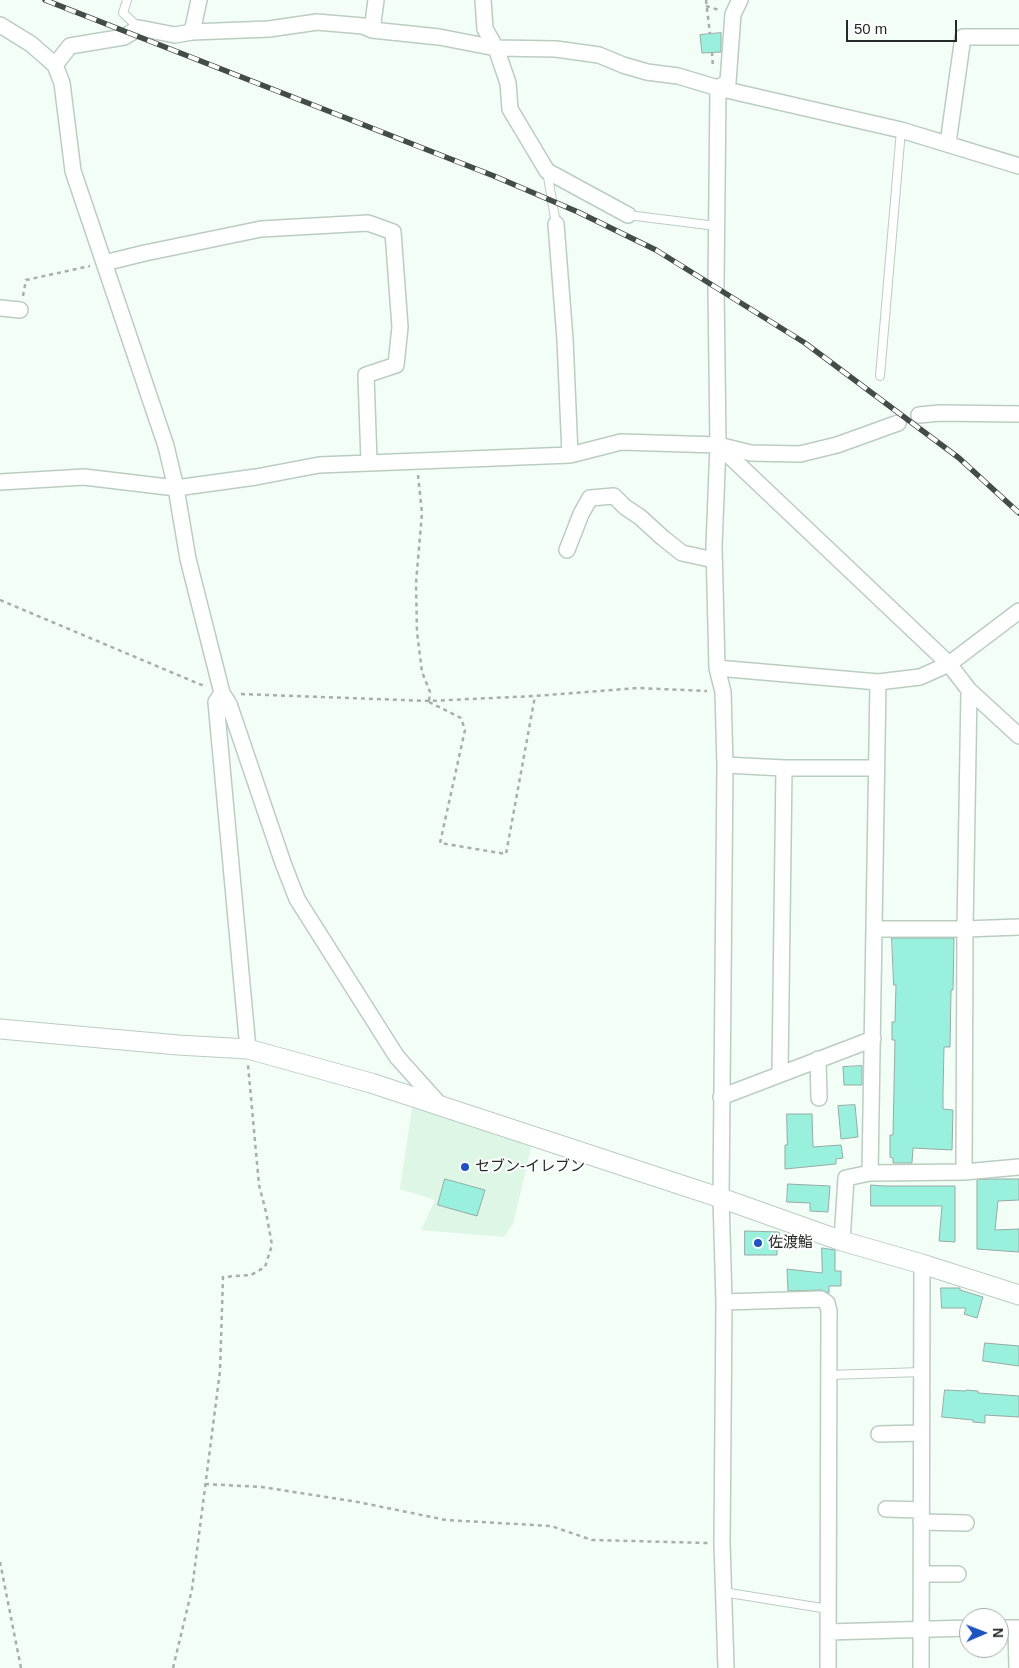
<!DOCTYPE html>
<html>
<head>
<meta charset="utf-8">
<style>
  body { margin:0 }
  #map { position:relative; width:1019px; height:1668px; overflow:hidden; background:#f3fef7; font-family:Helvetica,sans-serif }
  canvas { display:block }
  .north { position:absolute; left:959px; top:1608px; width:50px; height:50px; box-sizing:border-box; background:#fff; border:1px solid #a7aaa8; border-radius:50%; rotate:89deg; font-size:14px; font-weight:700; line-height:20px; text-align:center; color:#232a25 }
  .north::after { content:''; display:block; margin:auto; width:18px; height:22px; background:#1e53c0; clip-path:polygon(50% 0,100% 100%,50% 72%,0 100%) }
  .scale { position:absolute; left:846px; top:20px; width:111px; height:22px; box-sizing:border-box; border:2px solid #232a25; border-top:0; padding-left:6px; font-size:15px; line-height:18px; white-space:nowrap; color:#232a25; -webkit-text-stroke:4px #fff; paint-order:stroke }
</style>
</head>
<body>
<div id="map">
<canvas width="1019" height="1668"></canvas>
<div class="north">N</div>
<div class="scale">50 m</div>
</div>
<script>
const context = document.querySelector('canvas').getContext('2d');
context.lineJoin = 'round';
function paint(path, color) { context.fillStyle = color; context.fill(path, 'evenodd'); }
function trace(path, color, width, dash) { context.strokeStyle = color; context.lineWidth = width; context.lineCap = dash ? 'butt' : 'round'; context.setLineDash(dash || []); context.stroke(path); }
function drawText(font, color, halo, rows, align = 'center') {
  context.font = font + ' Helvetica,"Noto Sans JP",sans-serif'; context.lineWidth = 4; context.setLineDash([]); context.textBaseline = 'middle'; context.strokeStyle = halo; context.fillStyle = color; for (const [text, x, y, turn = 0] of rows) {
    context.save(); context.translate(x, y); context.rotate((+turn || 0) * Math.PI / 180); context.textAlign = isNaN(turn) ? turn : align; if (halo) context.strokeText(text, 0, 0); context.fillText(text, 0, 0); context.restore();
  }
}
const built = new Path2D(`
  M 412,1107 L 532,1144 L 513,1224 L 504,1237 L 421,1230 L 435,1200 L 400,1189 Z`);
const building = new Path2D(`
  M 721,33 L 721,52 L 702,53 L 700,35 Z
  M 892,938 L 954,938 L 953,990 L 951,990 L 950,1047 L 944,1047 L 943,1092 L 943,1109 L 953,1110 L 952,1150 L 913,1148 L 912,1163 L 893,1163 L 893,1158 L 890,1157 L 890,1135 L 893,1135 L 895,1040 L 892,1040 L 892,1022 L 895,1022 L 896,985 L 894,985 Z
  M 862,1066 L 862,1085 L 844,1085 L 843,1067 Z
  M 855,1105 L 858,1137 L 841,1139 L 838,1106 Z
  M 787,1114 L 812,1114 L 813,1147 L 841,1145 L 843,1158 L 836,1159 L 836,1164 L 785,1169 L 785,1145 L 787,1145 Z
  M 445,1179 L 485,1190 L 477,1216 L 438,1205 Z
  M 993,1179 L 1019,1179 L 1019,1200 L 998,1201 L 995,1230 L 1019,1229 L 1019,1252 L 977,1249 L 977,1180 Z
  M 788,1184 L 830,1186 L 828,1212 L 810,1211 L 810,1203 L 787,1202 Z
  M 871,1185 L 884,1186 L 955,1186 L 955,1242 L 939,1241 L 942,1206 L 871,1206 Z
  M 745,1231 L 779,1232 L 781,1243 L 777,1244 L 777,1255 L 745,1255 Z
  M 822,1248 L 835,1250 L 835,1271 L 841,1271 L 841,1286 L 829,1286 L 829,1293 L 821,1290 L 788,1291 L 787,1269 L 822,1273 Z
  M 941,1288 L 960,1288 L 960,1290 L 983,1297 L 977,1318 L 964,1314 L 966,1308 L 942,1308 Z
  M 985,1343 L 1019,1346 L 1019,1366 L 983,1361 Z
  M 945,1390 L 966,1391 L 966,1390 L 978,1391 L 978,1393 L 1019,1396 L 1019,1417 L 985,1415 L 985,1423 L 973,1422 L 973,1420 L 942,1417 Z`);
const path = new Path2D(`
  M 706,0 L 710,34
  M 706,6 L 719,10
  M 712,52 L 713,68
  M 23,296 L 26,280 L 90,266
  M 418,475 L 422,513 L 416,583 L 417,632 L 422,672 L 430,692 L 429,701
  M 0,600 L 204,686
  M 241,694 L 429,701 L 535,696 L 638,688 L 707,691
  M 429,702 L 461,718 L 465,730 L 440,843 L 506,854 L 535,696
  M 205,1484 L 262,1487 L 358,1502 L 446,1520 L 551,1526 L 592,1540 L 708,1543
  M 0,1562 L 21,1668
  M 173,1668 L 192,1589 L 220,1371 L 223,1277 L 251,1275 L 265,1267 L 272,1245 L 266,1212 L 259,1185 L 248,1065`);
const service = new Path2D(`
  M 127,0 L 123,13 L 139,28
  M 547,171 L 556,224
  M 628,215 L 716,226
  M 880,376 L 901,130
  M 828,1375 L 922,1372
  M 723,1592 L 828,1609`);
const minor = new Path2D(`
  M 483,0 L 485,29 L 496,48 L 508,83 L 510,109 L 547,171 L 628,215
  M 0,25 L 31,44 L 55,65 L 62,83 L 73,171 L 166,446 L 176,488 L 188,559 L 222,693 L 229,704 L 283,863 L 297,899 L 397,1057 L 441,1106
  M 372,30 L 376,0
  M 192,32 L 199,0
  M 55,65 L 70,46 L 124,37 L 139,28 L 175,35 L 192,32 L 269,29 L 317,22 L 363,26 L 372,30 L 439,37 L 496,48 L 556,49 L 599,55 L 623,65 L 647,72 L 678,76 L 718,88 L 901,130 L 1019,166
  M 718,88 L 716,287 L 718,445 L 714,546 L 717,668 L 723,692 L 725,765 L 721,1198 L 724,1302 L 722,1544 L 726,1668
  M 718,88 L 728,82 L 733,14 L 740,0
  M 948,143 L 963,37 L 1019,37
  M 556,224 L 565,339 L 570,455
  M 104,263 L 145,253 L 261,229 L 368,223 L 393,232 L 400,327 L 396,365 L 366,375 L 369,462
  M 0,308 L 20,310
  M 919,415 L 940,413 L 1019,414
  M 719,446 L 949,664 L 969,690 L 1019,736
  M 0,482 L 84,477 L 176,488 L 256,477 L 319,465 L 570,455 L 621,442 L 718,445 L 751,453 L 800,454 L 837,445 L 898,423
  M 567,550 L 581,514 L 590,498 L 614,496 L 625,507 L 640,517 L 663,538 L 682,553 L 714,560
  M 717,668 L 878,682 L 920,677 L 949,664 L 1019,611
  M 222,693 L 216,702 L 248,1049
  M 725,765 L 784,768 L 876,768
  M 874,929 L 965,929 L 1019,927
  M 818,1059 L 819,1098
  M 780,1073 L 784,768
  M 721,1097 L 873,1039
  M 964,1172 L 965,929 L 969,690
  M 870,1173 L 878,682
  M 842,1241 L 846,1178 L 870,1173 L 964,1172 L 1019,1167
  M 724,1302 L 821,1299 L 827,1303 L 829,1311 L 828,1668
  M 879,1434 L 921,1433
  M 886,1509 L 921,1510
  M 921,1522 L 966,1523
  M 921,1574 L 958,1574
  M 999,1628 L 1019,1628
  M 1016,1628 L 1017,1668
  M 828,1632 L 969,1628
  M 921,1668 L 922,1264`);
const tertiary = new Path2D(`
  M 0,1029 L 178,1045 L 248,1049 L 371,1083 L 721,1198 L 842,1241 L 922,1264 L 1019,1295`);
const rail = new Path2D(`
  M 45,0 L 494,176 L 578,212 L 656,250 L 805,343 L 959,458 L 1019,513`);
const markers = [
  [465,1167,5,"#1e53c0"],
  [758,1243,5,"#1e53c0"]
];
const poiNames = [
  ["セブン-イレブン",475,1167],
  ["佐渡鮨",768,1243]
];
paint(built, '#ddf6e5');
paint(building, '#99f0dc');
trace(building, '#96aba6', 1);
trace(service, '#bbcdc1', 10);
trace(minor, '#bbcdc1', 18);
trace(tertiary, '#bbcdc1', 21);
trace(path, '#a6afa9', 2.5, [4, 4]);
trace(service, '#fff', 8);
trace(minor, '#fff', 15);
trace(tertiary, '#fff', 19);
trace(rail, '#444c47', 5.5);
trace(rail, '#fff', 4, [11]);
for (const [x, y, r, color] of markers) { const dot = new Path2D(); dot.arc(x, y, r, 0, 2 * Math.PI); context.fillStyle = color; context.fill(dot); trace(dot, '#fff', 2); }
drawText('15px', '#232a25', '#fff', poiNames, 'left');
</script>
</body>
</html>
